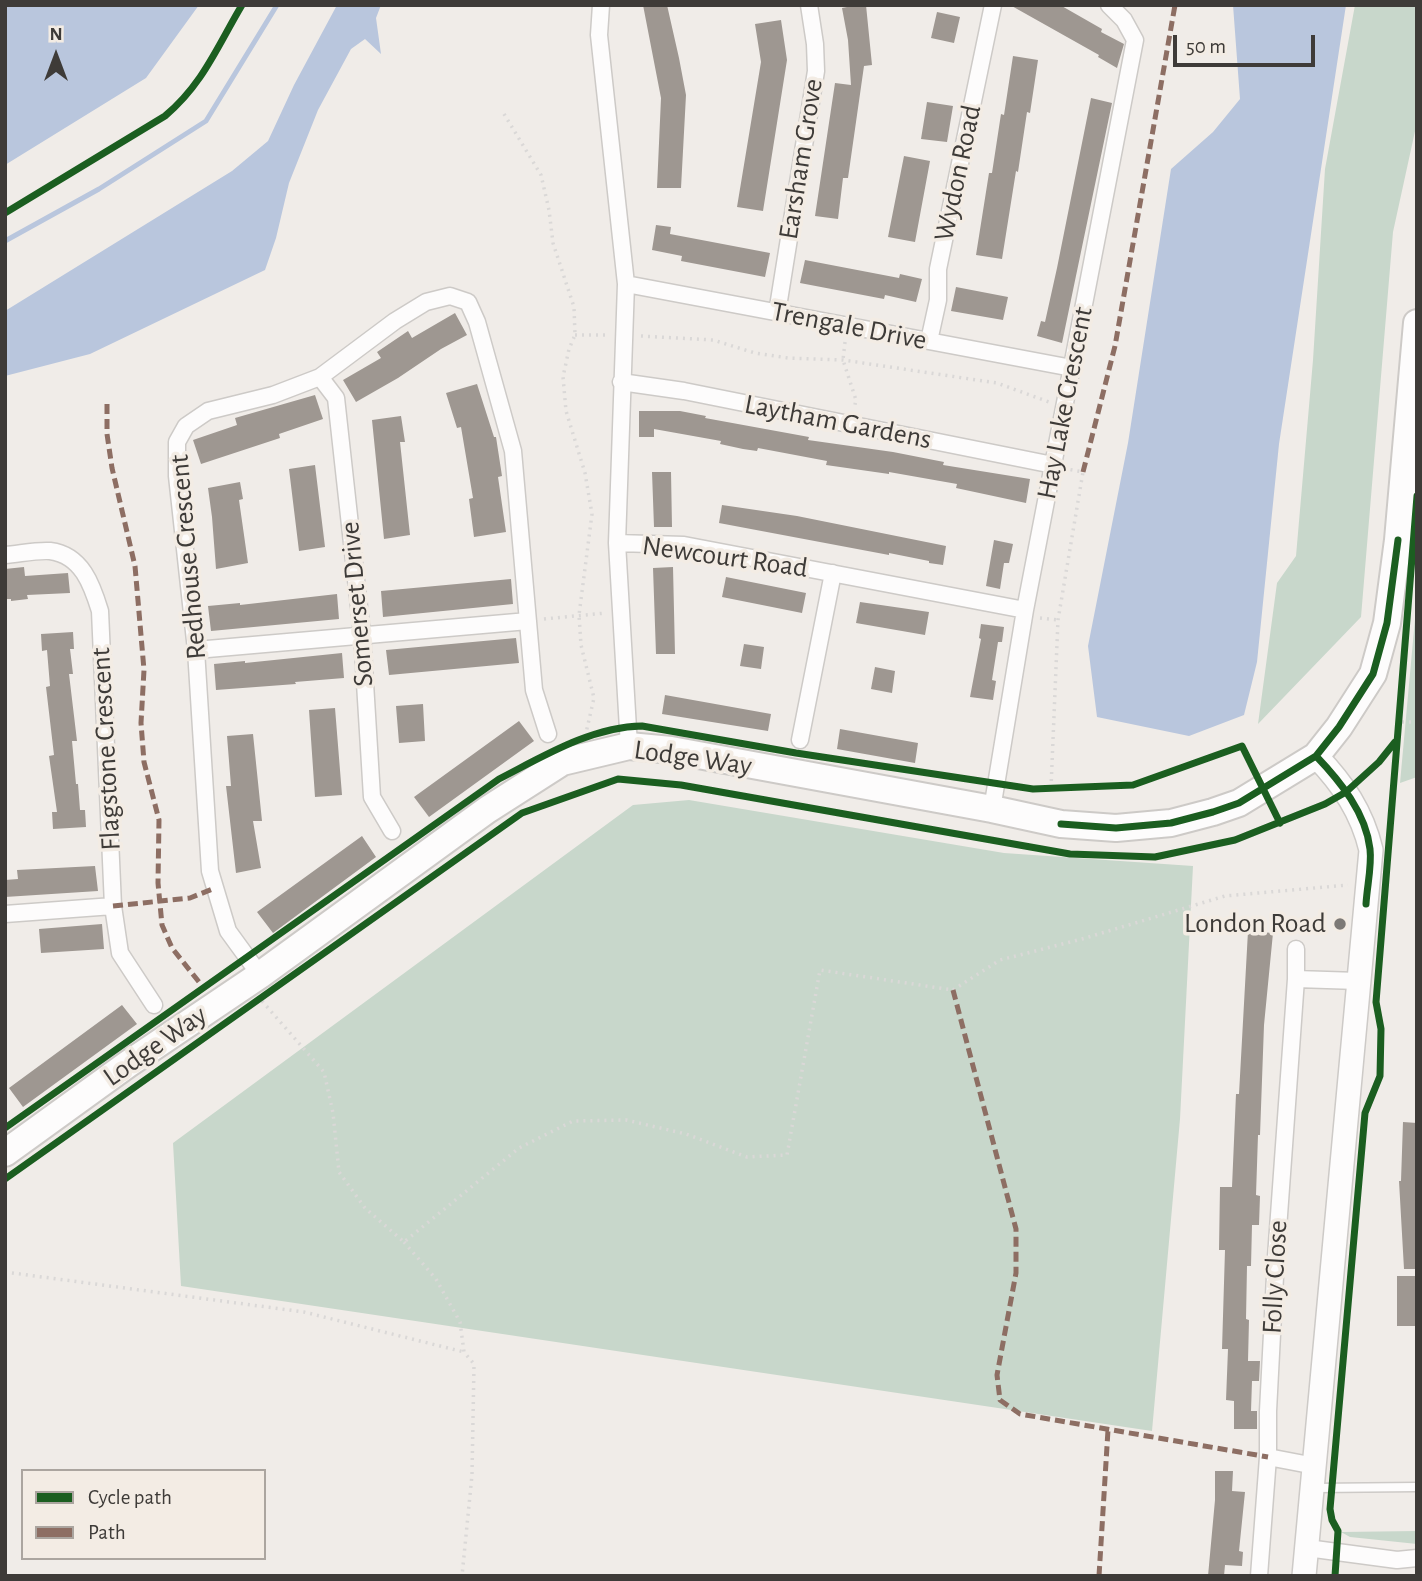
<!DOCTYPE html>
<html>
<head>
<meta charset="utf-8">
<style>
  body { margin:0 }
  #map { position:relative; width:1422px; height:1581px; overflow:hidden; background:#f0ece8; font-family:"Alegreya Sans",sans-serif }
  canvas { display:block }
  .frame { position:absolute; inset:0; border:7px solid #3e3b38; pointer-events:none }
  .legend { position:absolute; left:21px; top:1469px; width:245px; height:91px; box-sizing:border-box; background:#f3ece4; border:2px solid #aba59f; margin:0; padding:9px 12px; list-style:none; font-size:21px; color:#3e3b38 }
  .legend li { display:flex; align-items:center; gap:14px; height:35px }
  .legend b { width:35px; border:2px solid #aba59f }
  .north { position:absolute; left:21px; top:21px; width:70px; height:70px; -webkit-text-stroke:5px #f3ece4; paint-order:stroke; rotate:0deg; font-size:19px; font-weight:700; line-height:28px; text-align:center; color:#3e3b38 }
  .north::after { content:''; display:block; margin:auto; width:24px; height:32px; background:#3e3b38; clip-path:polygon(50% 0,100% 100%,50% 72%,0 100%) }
  .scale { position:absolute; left:1173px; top:35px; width:142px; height:32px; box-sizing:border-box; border:4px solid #3e3b38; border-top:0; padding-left:9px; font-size:21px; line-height:24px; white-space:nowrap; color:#3e3b38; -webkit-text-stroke:5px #f3ece4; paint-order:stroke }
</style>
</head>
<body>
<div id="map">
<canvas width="1422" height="1581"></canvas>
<div class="frame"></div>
<ul class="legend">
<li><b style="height:9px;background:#1b5e20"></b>Cycle path</li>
<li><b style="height:9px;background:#8d6e63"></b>Path</li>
</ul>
<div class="north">N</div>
<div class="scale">50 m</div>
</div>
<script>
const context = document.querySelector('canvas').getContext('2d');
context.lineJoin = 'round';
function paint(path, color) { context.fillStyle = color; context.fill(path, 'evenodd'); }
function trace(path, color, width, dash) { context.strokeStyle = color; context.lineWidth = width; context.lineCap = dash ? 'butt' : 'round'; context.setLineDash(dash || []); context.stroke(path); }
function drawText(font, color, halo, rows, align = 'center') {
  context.font = font + ' "Alegreya Sans",sans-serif'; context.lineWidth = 7; context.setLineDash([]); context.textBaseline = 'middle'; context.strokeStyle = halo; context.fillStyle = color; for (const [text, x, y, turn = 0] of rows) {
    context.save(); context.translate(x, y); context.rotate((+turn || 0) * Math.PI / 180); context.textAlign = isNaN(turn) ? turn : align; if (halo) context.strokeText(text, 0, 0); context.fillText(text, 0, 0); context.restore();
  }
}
const green = new Path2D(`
  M 1355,5 L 1417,5 L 1417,122 L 1393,232 L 1361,617 L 1258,724 L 1277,583 L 1296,556 L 1313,360 L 1325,169 Z
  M 1417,597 L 1417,777 L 1400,783 Z
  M 689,800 L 1004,853 L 1193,866 L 1180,1119 L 1152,1431 L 181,1286 L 173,1143 L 633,805 Z
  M 1417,1531 L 1417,1544 L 1350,1537 L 1341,1532 Z`);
const water = new Path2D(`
  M 5,5 L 199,5 L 146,78 L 5,165 Z
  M 337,5 L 381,5 L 376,18 L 381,54 L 365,39 L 351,49 L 318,110 L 289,183 L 276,238 L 265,270 L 90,354 L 5,376 L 5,311 L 232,171 L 268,141 L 294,85 Z
  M 1233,5 L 1346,5 L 1279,444 L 1257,662 L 1244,715 L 1189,736 L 1097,717 L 1088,646 L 1128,443 L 1171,169 L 1213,132 L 1240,99 Z`);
const stream = new Path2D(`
  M 5,241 L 99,189 L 206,121 L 277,5`);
const building = new Path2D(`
  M 643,5 L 667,5 L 679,58 L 686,95 L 681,188 L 657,188 L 661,98 Z
  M 857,5 L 866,5 L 872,65 L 864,66 L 848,178 L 843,178 L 838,219 L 815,216 L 835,83 L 851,85 L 848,40 L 842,8 Z
  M 1010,5 L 1060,5 L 1102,29 L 1101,32 L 1124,44 L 1117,68 L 1098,57 L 1099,55 Z
  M 937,12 L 960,17 L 954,43 L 931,38 Z
  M 781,20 L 787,60 L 763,211 L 737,207 L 761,62 L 755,24 Z
  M 1013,56 L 1038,60 L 1030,113 L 1027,112 L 1018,172 L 1016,171 L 1002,259 L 976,255 L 989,173 L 992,173 L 1001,114 L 1004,115 Z
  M 1091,98 L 1112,103 L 1062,343 L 1037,336 L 1041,321 L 1045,322 L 1057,268 Z
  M 927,102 L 953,106 L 947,142 L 921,139 Z
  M 904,156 L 930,161 L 915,242 L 888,237 Z
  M 656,225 L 671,227 L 670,234 L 770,253 L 765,277 L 681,261 L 682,256 L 652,250 Z
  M 805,260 L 899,278 L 900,274 L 922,279 L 916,302 L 885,295 L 884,299 L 800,283 Z
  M 956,287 L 1008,297 L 1003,320 L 951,311 Z
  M 455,313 L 467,335 L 441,349 L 398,378 L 356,402 L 343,380 L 381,358 L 377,352 L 408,331 L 412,338 Z
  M 477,384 L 494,437 L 496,437 L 502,476 L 498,477 L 506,532 L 474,537 L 469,499 L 473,498 L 461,427 L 457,428 L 446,393 Z
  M 315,395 L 323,419 L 279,434 L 280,438 L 201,464 L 193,440 L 237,425 L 235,418 Z
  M 639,411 L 680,411 L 706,416 L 705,418 L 809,437 L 808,440 L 893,452 L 944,462 L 943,465 L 1030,479 L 1026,503 L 956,488 L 957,484 L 889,472 L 889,474 L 826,465 L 827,461 L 758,448 L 757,451 L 743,449 L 720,444 L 721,441 L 654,429 L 654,437 L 639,437 Z
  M 401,416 L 405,442 L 400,442 L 410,535 L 384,539 L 372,420 Z
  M 315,465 L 325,547 L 299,551 L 289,469 Z
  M 652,472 L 671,472 L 672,527 L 654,527 Z
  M 240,482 L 243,499 L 239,500 L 248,563 L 216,569 L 212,517 L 208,488 Z
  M 722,505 L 797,516 L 946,546 L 943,565 L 929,563 L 929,561 L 889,553 L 889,555 L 719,523 Z
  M 994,540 L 1013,544 L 1009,563 L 1004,563 L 1000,589 L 986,586 Z
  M 24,567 L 25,576 L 68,573 L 70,593 L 27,595 L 28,599 L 11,601 L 11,599 L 5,599 L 5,569 Z
  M 673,567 L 675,654 L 656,654 L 653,568 Z
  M 726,577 L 806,593 L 802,613 L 722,597 Z
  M 511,579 L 513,604 L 383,617 L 381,591 Z
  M 337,594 L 339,619 L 211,631 L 208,606 L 240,603 L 240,605 Z
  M 860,602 L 929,612 L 925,635 L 856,623 Z
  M 981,624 L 1004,627 L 1002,642 L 998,642 L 992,680 L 996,681 L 993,700 L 970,697 L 981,639 L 979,638 Z
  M 73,632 L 74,649 L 70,649 L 73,674 L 69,674 L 77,741 L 72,741 L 76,784 L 78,784 L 80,810 L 85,810 L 86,827 L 53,829 L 52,812 L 57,812 L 49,756 L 54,755 L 46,687 L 50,686 L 47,650 L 42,651 L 41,634 Z
  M 516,638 L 519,663 L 389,675 L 386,650 Z
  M 744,644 L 764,647 L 761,669 L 740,666 Z
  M 342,653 L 344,678 L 295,682 L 296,684 L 216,690 L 214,664 L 245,661 L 245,663 Z
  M 875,667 L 895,671 L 892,693 L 871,689 Z
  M 665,695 L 771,714 L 768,731 L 662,714 Z
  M 423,704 L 425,741 L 399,743 L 396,706 Z
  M 335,708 L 342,795 L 315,797 L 309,710 Z
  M 519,721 L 534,741 L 429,817 L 414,797 Z
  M 840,729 L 918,743 L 915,763 L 837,749 Z
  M 253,734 L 262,821 L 253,821 L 261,868 L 236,873 L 226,786 L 231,786 L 227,736 Z
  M 362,836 L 376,857 L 273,933 L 257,912 Z
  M 95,866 L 98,891 L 5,897 L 5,880 L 18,879 L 17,870 Z
  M 102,924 L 104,949 L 41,953 L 39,929 Z
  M 1248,931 L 1273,933 L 1264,1025 L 1260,1135 L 1258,1135 L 1256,1195 L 1260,1196 L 1259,1225 L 1252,1225 L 1251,1266 L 1247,1266 L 1246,1319 L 1249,1320 L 1248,1361 L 1260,1361 L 1259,1381 L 1252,1381 L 1251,1411 L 1257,1411 L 1257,1429 L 1234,1429 L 1234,1401 L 1226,1400 L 1228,1349 L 1222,1349 L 1225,1250 L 1219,1250 L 1220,1187 L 1232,1187 L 1236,1094 L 1239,1094 Z
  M 122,1005 L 137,1024 L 23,1107 L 9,1088 Z
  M 1403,1122 L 1417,1123 L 1417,1269 L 1404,1269 L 1399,1181 L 1401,1181 Z
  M 1397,1276 L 1417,1276 L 1417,1326 L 1397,1326 Z
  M 1215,1471 L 1233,1471 L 1232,1491 L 1245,1492 L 1239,1551 L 1243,1552 L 1242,1566 L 1225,1565 L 1224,1576 L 1208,1576 L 1215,1500 Z`);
const path = new Path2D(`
  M 504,114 L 541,175 L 549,210 L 553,243 L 574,307 L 575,335 L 569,349 L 563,377 L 566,411 L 585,473 L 592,514 L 579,615 L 581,645 L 594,698 L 586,733
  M 575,335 L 609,335
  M 641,336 L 713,340 L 755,353 L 788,358 L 843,360 L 997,383 L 1049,402
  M 845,342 L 843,360 L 856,400 L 854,409
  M 1040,618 L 1058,620
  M 544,619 L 606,613
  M 1402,722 L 1417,722
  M 1051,788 L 1058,620 L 1083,472 L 1067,469
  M 262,1001 L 324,1072 L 333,1113 L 339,1172 L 365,1208 L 404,1242 L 519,1148 L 573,1121 L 626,1120 L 686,1134 L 747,1157 L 787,1155 L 820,970 L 953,990 L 1000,960 L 1082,939 L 1225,896 L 1348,885
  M 404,1242 L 436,1279 L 460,1322 L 464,1352 L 474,1364 L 472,1475 L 462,1576
  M 5,1272 L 304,1312 L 464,1352`);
const lane = new Path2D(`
  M 1315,1488 L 1417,1487`);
const street = new Path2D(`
  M 601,5 L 599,35 L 626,284 L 617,543 L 629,746
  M 626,284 L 1072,368
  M 777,313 L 816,71 L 815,44 L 809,5
  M 929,341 L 938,300 L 938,269 L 993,5
  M 320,377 L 336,398 L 362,634 L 372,797 L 392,831
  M 621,382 L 684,391 L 1053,465
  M 617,543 L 684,545 L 1025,610
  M 5,555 C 19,554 36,550 50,551 C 82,555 92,585 100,611 L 113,906 L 120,953 L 154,1005
  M 196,650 L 528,621
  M 800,740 L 833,573
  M 992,809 L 1025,610 L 1135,40 L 1124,20 L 1109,5
  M 5,914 L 113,906
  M 260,975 L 228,931 L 210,871 L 196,650 L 177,476 L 177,442 L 186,426 L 208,411 L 273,395 L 320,377 L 395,321 L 426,302 L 450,296 L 468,302 L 477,322 L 513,451 L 534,690 L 548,734
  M 1296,979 L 1296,949
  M 1268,1457 L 1315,1466
  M 1307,1548 L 1397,1560 L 1417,1558
  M 1259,1576 L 1268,1457 L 1268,1411 L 1276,1257 L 1296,979 L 1358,981`);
const secondary = new Path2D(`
  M 1304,1576 L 1371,850 C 1362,812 1343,784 1316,756`);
const primary = new Path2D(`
  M 5,1153 L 128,1064 L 260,975 L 487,810 L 562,762 L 629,746 L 671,750 L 992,809 L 1061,824 L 1116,828 L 1171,823 L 1213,812 L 1239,803 L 1316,756 L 1339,727 L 1373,674 L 1387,623 L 1398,540 L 1417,323`);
const quiet = new Path2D(`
  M 107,404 L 107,434 L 112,468 L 135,566 L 144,670 L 141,723 L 144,762 L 159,820 L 158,883 L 162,925 L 172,948 L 203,987
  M 1083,472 L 1115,346 L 1175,5
  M 113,906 L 190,898 L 215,888
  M 953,990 L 1016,1229 L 1016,1273 L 997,1375 L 1000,1400 L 1020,1414 L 1268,1457
  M 1099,1576 L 1108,1430`);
const cycleway = new Path2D(`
  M 5,213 L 165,116 C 203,84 217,47 242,5
  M 1316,756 C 1340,781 1366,813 1370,849 C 1372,866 1367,886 1366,904
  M 1061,824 L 1116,828 L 1171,823 L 1213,812 L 1239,803 L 1316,756 L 1339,727 L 1373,674 L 1387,623 L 1398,540
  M 5,1128 L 499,779 C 544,756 591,727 642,726 L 796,753 L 1033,789 L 1133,785 L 1242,746 L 1280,823
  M 5,1179 L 522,813 L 618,779 L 681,785 L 1070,854 L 1155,857 L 1235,840 L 1325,804 L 1346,792 L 1379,762 L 1395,742
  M 1335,1576 L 1338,1531 L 1332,1520 L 1330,1509 L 1365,1113 L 1380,1076 L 1381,1029 L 1376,1002 L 1417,496`);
const markers = [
  [1340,924,7,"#7c7976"]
];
const streetNames = [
  ["Earsham Grove",801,159,-81],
  ["Wydon Road",958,173,-78],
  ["Trengale Drive",849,326,11],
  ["Hay Lake Crescent",1065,403,-79],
  ["Laytham Gardens",838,422,11],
  ["Redhouse Crescent",188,557,-95],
  ["Newcourt Road",725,557,8],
  ["Somerset Drive",357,604,-95],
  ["Flagstone Crescent",106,749,-93],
  ["Lodge Way",693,758,8],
  ["Lodge Way",155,1046,-35],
  ["Folly Close",1275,1277,-87]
];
const poiNames = [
  ["London Road",1326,924]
];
paint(green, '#c8d7cb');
paint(water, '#b9c6dd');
trace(stream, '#b9c6dd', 5);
paint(building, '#9e9791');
trace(lane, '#cdcac7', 11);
trace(street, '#cdcac7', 19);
trace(secondary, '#cdcac7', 26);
trace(primary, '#cdcac7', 30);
trace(path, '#dad8d7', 3.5, [2, 5]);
trace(lane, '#fdfcfc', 8);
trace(street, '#fdfcfc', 16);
trace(secondary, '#fdfcfc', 23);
trace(primary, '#fdfcfc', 26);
trace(quiet, '#8d6e63', 5, [10, 5]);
trace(cycleway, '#1b5e20', 7);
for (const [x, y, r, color] of markers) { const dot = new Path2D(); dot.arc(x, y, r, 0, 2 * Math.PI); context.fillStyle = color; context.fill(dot); trace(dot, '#f3ece4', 2.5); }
drawText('28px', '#3e3b38', '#f3ece4', streetNames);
drawText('28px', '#3e3b38', '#f3ece4', poiNames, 'right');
</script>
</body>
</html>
